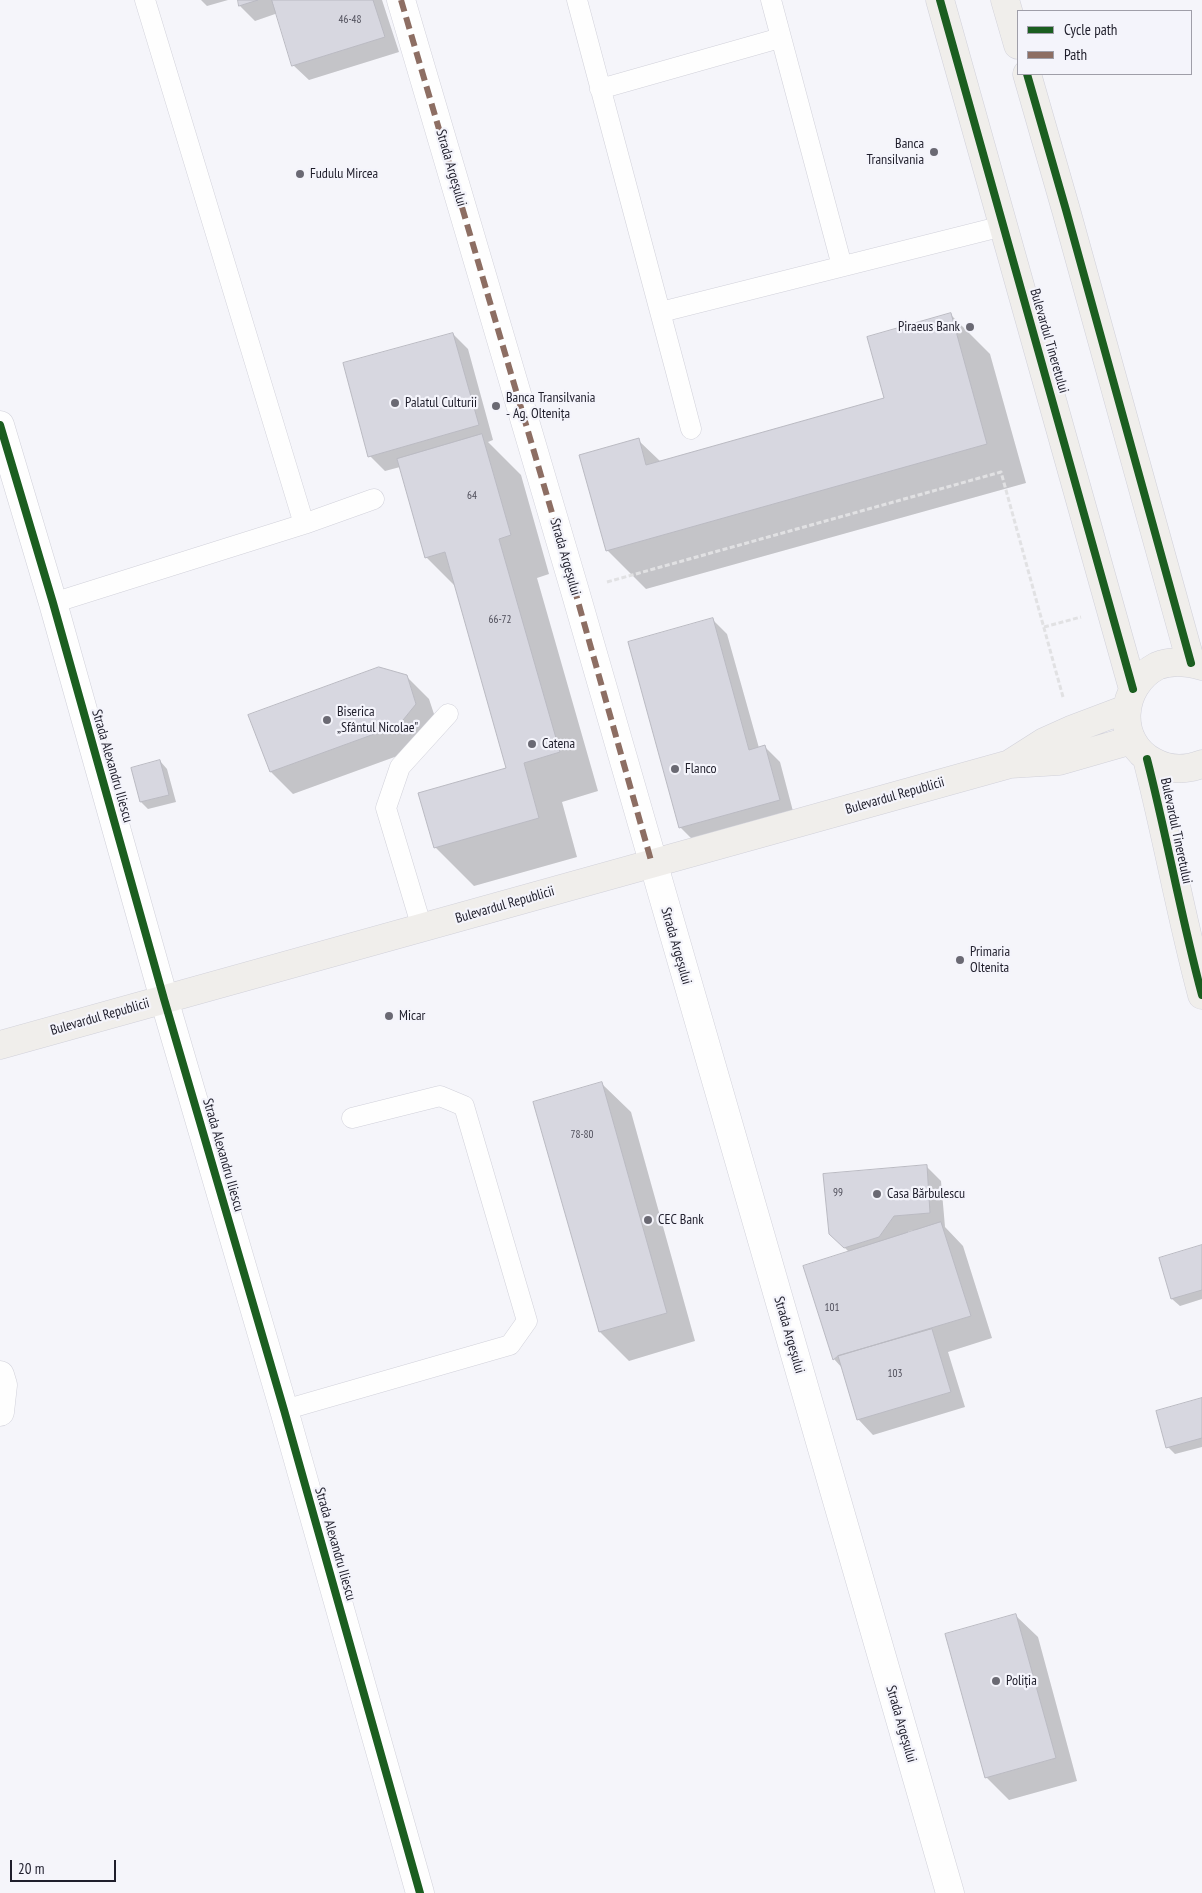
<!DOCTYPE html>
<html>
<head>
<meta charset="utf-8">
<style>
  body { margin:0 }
  #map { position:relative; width:1202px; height:1893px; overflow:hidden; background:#f5f5fa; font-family:"PT Sans Narrow",sans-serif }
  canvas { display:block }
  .legend { position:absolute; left:1017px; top:10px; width:175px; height:65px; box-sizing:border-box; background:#f4f4fb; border:1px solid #9f9ea8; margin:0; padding:6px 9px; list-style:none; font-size:15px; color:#1f1e2b }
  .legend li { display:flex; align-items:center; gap:10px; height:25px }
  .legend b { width:25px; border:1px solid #9f9ea8 }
  .scale { position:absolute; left:10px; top:1860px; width:106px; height:22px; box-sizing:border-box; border:2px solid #1f1e2b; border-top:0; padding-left:6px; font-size:15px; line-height:18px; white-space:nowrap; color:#1f1e2b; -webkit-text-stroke:4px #f4f4fb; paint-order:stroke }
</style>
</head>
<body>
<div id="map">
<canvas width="1202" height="1893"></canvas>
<ul class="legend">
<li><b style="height:6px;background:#1b5e20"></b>Cycle path</li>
<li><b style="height:6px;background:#8d6e63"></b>Path</li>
</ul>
<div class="scale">20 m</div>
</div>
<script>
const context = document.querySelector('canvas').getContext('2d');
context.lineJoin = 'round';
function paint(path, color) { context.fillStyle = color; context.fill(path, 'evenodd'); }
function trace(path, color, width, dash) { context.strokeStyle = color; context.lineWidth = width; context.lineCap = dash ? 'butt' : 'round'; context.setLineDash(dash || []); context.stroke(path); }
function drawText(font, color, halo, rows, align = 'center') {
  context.font = font + ' "PT Sans Narrow",sans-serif'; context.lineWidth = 4.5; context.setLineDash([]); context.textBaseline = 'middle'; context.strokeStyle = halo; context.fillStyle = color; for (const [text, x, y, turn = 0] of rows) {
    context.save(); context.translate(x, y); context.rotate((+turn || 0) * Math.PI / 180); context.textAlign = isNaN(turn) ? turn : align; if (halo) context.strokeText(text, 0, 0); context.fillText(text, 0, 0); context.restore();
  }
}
const shadow = new Path2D(`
  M 201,0 L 228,0 L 207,6 Z
  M 239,0 L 382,0 L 399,52 L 309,80 L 293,65 L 278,13 L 255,21 L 240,6 Z
  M 951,315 L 990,354 L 1026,483 L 646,589 L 607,550 L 638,440 L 661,462 L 886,399 Z
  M 453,334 L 468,349 L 493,440 L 488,442 L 521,475 L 549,574 L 537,578 L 598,791 L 562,802 L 577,857 L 474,886 L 435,847 L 508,769 L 456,587 L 426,557 L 400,467 L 385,471 L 370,456 Z
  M 712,619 L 727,634 L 759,748 L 765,747 L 780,762 L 794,815 L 695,842 L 680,827 Z
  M 406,676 L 429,699 L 438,726 L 422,747 L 293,794 L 271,772 Z
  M 160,761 L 167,769 L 176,802 L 148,809 L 141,802 Z
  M 602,1084 L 631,1112 L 695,1341 L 629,1361 L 600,1332 L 535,1103 Z
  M 926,1166 L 941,1181 L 945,1227 L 963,1246 L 992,1338 L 948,1352 L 965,1407 L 873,1435 L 858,1419 L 843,1369 L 834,1359 L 850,1253 L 830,1233 ZM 917,1230 L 906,1235 L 909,1231 Z
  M 1202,1246 L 1202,1299 L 1180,1306 L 1172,1299 L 1161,1259 Z
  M 1202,1399 L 1202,1447 L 1175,1454 L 1168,1447 Z
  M 1015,1615 L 1038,1637 L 1077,1781 L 1009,1800 L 987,1778 L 947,1635 Z`);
const building = new Path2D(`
  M 238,0 L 258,0 L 239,6 Z
  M 272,0 L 373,0 L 385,37 L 292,66 Z
  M 951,313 L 987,444 L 606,551 L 579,455 L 639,438 L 646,465 L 884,398 L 867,337 Z
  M 453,333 L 479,425 L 368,457 L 343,363 Z
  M 482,434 L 511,535 L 499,539 L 560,752 L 524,763 L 539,818 L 434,848 L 418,793 L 506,768 L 445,552 L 425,558 L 397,459 Z
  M 713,618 L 749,750 L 765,745 L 780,800 L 679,828 L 628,642 Z
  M 379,667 L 407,675 L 416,704 L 399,725 L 270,772 L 248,715 Z
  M 160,760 L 169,795 L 140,802 L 131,768 Z
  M 602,1082 L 667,1313 L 599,1332 L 533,1102 Z
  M 927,1165 L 930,1213 L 894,1216 L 879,1237 L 844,1248 L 829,1234 L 823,1174 Z
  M 941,1222 L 971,1316 L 838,1356 L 833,1360 L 803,1266 Z
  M 1202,1245 L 1202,1290 L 1171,1299 L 1159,1258 Z
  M 932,1329 L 951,1392 L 857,1420 L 838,1356 Z
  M 1202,1398 L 1202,1438 L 1166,1448 L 1156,1411 Z
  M 1016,1614 L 1056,1758 L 985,1778 L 945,1634 Z`);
const path = new Path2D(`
  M 607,582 L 1001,472 L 1063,697
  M 1044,627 L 1081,617`);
const lane = new Path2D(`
  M 145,0 L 304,524
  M 577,0 C 614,144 654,286 691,429
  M 771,0 L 842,266
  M 600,89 L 780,38
  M 661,312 L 1003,226
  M 53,603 L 304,524 L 374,499
  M 422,928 L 386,808 L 400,767 L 448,714
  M 284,1410 L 510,1345 L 527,1321 L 464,1106 L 440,1096 L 352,1118`);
const street = new Path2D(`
  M 401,0 L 575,591 L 950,1893
  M 0,425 L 53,603 L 164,999 L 284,1410 L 420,1893
  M 0,1375 L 3,1385 L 0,1412`);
const secondary = new Path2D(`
  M 940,0 L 1133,689
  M 1005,0 L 1018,45
  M 1027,74 L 1066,210 L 1191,663
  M 1202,666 C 1188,662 1171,660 1157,666 C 1119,686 1115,742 1154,762 C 1170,771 1186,770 1202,764
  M 1147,759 C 1167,837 1181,917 1202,995
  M 1011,763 L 1044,742 L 1073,729 L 1126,709
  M 0,1045 L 1010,764 L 1059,761 L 1132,740`);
const quiet = new Path2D(`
  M 401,0 L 575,591 L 652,864`);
const cycleway = new Path2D(`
  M 940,0 L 1133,689
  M 1027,74 L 1066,210 L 1191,663
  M 0,425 L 53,603 L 164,999 L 284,1410 L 420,1893
  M 1147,759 C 1167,837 1181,917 1202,995`);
const markers = [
  [934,152,5,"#6a6973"],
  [300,174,5,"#6a6973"],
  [970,327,5,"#6a6973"],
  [395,403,5,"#6a6973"],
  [496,406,5,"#6a6973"],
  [327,720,5,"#6a6973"],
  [532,744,5,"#6a6973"],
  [675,769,5,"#6a6973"],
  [960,960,5,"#6a6973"],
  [389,1016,5,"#6a6973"],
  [877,1194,5,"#6a6973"],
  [648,1220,5,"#6a6973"],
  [996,1681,5,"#6a6973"]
];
const numberNames = [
  ["46-48",350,20],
  ["64",472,496],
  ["66-72",500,620],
  ["78-80",582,1135],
  ["99",838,1193],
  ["101",832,1308],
  ["103",895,1374]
];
const poiNames = [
  ["Banca",924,144,"right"],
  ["Transilvania",924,160,"right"],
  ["Fudulu Mircea",310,174],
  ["Piraeus Bank",960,327,"right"],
  ["Banca Transilvania",506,398],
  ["- Ag. Oltenița",506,414],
  ["Palatul Culturii",405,403],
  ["Biserica",337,712],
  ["„Sfântul Nicolae\"",337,728],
  ["Catena",542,744],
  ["Flanco",685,769],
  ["Primaria",970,952],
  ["Oltenita",970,968],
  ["Micar",399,1016],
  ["Casa Bărbulescu",887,1194],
  ["CEC Bank",658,1220],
  ["Poliția",1006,1681]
];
const streetNames = [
  ["Strada Argeșului",451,168,74],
  ["Bulevardul Tineretului",1049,341,74],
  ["Strada Argeșului",565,557,74],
  ["Strada Alexandru Iliescu",112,766,74],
  ["Bulevardul Republicii",895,796,-16],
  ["Bulevardul Tineretului",1176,831,78],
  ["Bulevardul Republicii",505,905,-16],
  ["Strada Argeșului",676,946,74],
  ["Bulevardul Republicii",100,1017,-16],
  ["Strada Alexandru Iliescu",223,1155,74],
  ["Strada Argeșului",789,1335,74],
  ["Strada Alexandru Iliescu",335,1544,74],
  ["Strada Argeșului",901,1724,74]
];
paint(shadow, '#0003');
paint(building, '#d7d7e0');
trace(building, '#babac2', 1);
trace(lane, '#d1d1da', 21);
trace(street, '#d1d1da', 29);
trace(secondary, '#d1d1da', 29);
trace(path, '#e1e1e3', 3, [5, 2.5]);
trace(lane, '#fefefe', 20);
trace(street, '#fefefe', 28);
trace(secondary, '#f0eeeb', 28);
trace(quiet, '#8d6e63', 6, [12, 6]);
trace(cycleway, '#1b5e20', 8);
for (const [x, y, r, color] of markers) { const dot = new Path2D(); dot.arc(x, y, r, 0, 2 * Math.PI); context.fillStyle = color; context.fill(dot); trace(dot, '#f4f4fb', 2); }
drawText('11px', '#4d4c58', null, numberNames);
drawText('14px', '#1f1e2b', '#f4f4fb', poiNames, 'left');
drawText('14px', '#1f1e2b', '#f4f4fb', streetNames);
</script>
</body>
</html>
